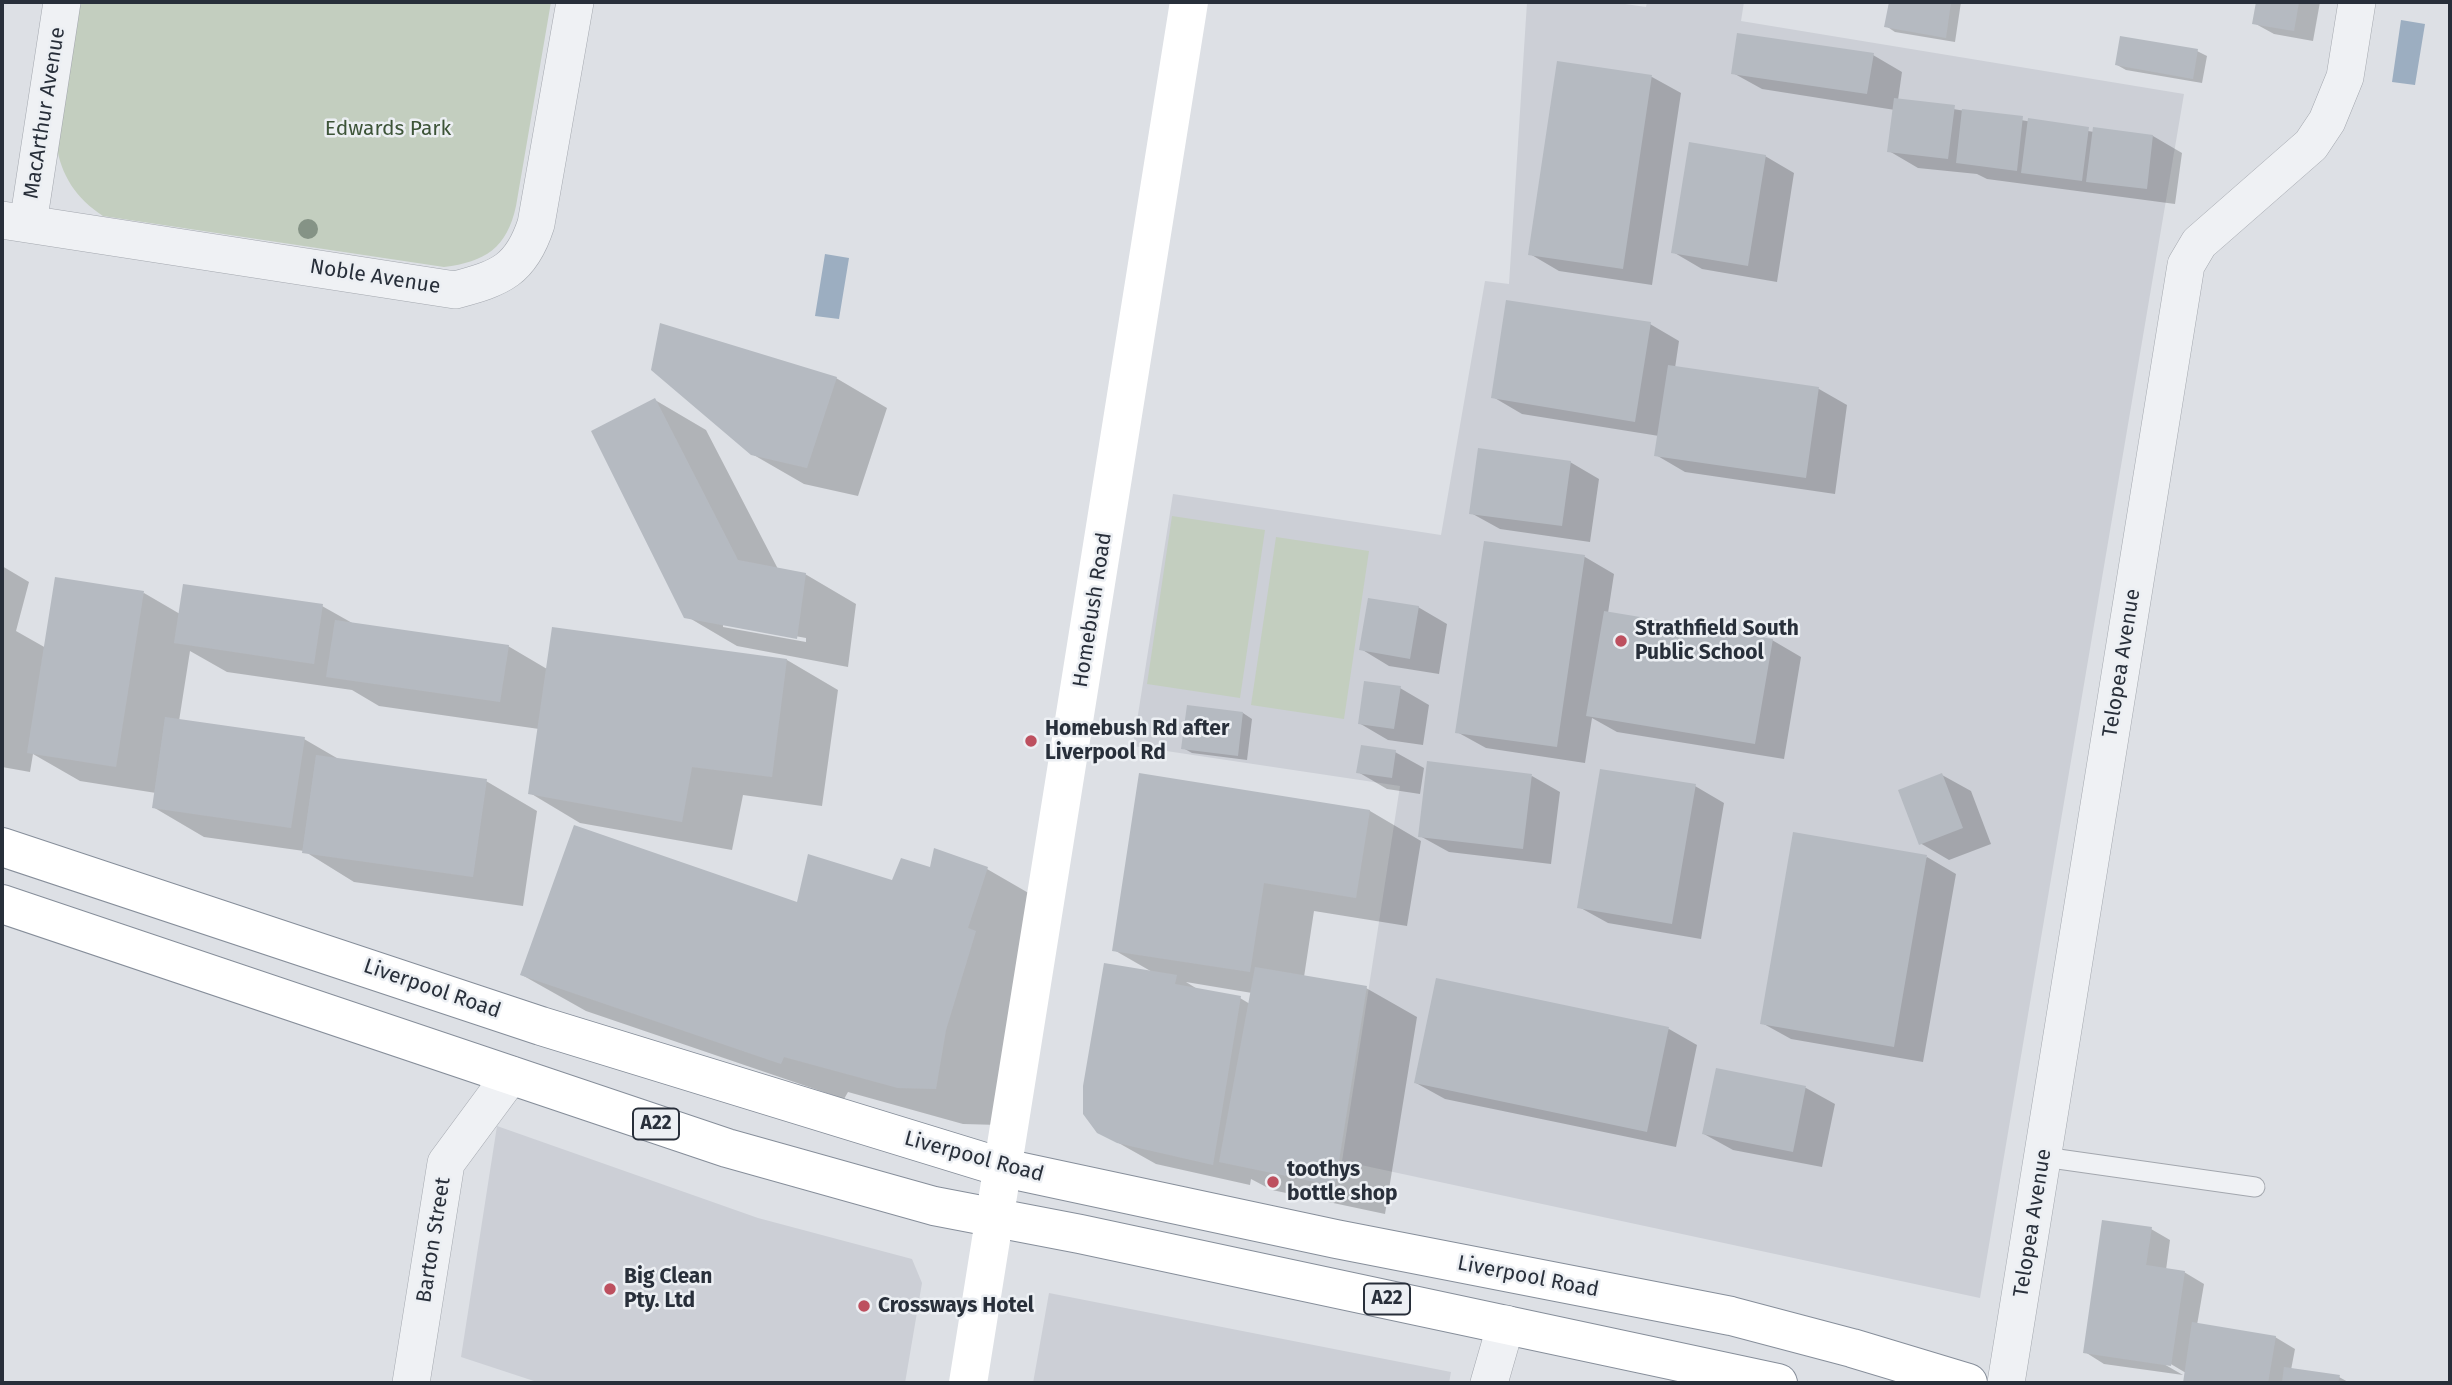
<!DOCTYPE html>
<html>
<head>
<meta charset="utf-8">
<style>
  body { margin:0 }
  #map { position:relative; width:2452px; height:1385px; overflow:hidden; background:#dde0e5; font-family:"Fira Sans",sans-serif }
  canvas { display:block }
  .frame { position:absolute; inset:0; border:4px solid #282f3a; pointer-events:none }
</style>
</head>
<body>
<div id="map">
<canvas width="2452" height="1385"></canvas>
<div class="frame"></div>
</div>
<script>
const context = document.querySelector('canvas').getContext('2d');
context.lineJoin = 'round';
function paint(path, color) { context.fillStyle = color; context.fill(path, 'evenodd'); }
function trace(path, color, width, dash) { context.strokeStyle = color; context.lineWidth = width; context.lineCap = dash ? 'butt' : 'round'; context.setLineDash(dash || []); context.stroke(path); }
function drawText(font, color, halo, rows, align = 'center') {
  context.font = font + ' "Fira Sans",sans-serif'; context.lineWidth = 5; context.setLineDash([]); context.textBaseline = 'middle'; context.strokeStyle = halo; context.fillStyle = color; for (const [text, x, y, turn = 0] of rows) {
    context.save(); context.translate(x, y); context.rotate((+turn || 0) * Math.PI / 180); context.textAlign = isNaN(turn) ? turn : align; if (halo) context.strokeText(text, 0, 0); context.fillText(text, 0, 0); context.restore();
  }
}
const built = new Path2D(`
  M 1527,2 L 1611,2 L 1646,7 L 1647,2 L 1744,2 L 1741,21 L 2184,94 L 1980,1298 L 1342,1161 L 1400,786 L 1133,746 L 1173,494 L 1441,535 L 1485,281 L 1509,284 Z
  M 497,1126 L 758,1218 L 912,1259 L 922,1283 L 905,1383 L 540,1383 L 461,1357 Z
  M 1049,1293 L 1451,1372 L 1449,1383 L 1033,1383 Z`);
const green = new Path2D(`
  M 79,2 L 551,2 L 516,206 C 507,248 485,262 444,267 L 103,216 C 76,198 61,176 56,143 Z
  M 1172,516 L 1265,530 L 1240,698 L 1147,684 Z
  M 1276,537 L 1369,551 L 1344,719 L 1251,705 Z`);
const water = new Path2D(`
  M 2401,20 L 2425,24 L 2415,85 L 2392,82 Z
  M 825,254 L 849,258 L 839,319 L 815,316 Z`);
const shadow = new Path2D(`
  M 1890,2 L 1961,2 L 1955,42 L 1895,32 L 1886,26 Z
  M 2258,2 L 2320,2 L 2313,41 L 2274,34 L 2254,23 Z
  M 2197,51 L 2207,56 L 2202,83 L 2126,70 L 2117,65 Z
  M 1873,55 L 1902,72 L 1898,100 L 2094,132 L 2153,136 L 2182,153 L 2175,204 L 1987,179 L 1977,174 L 1918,168 L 1889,151 L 1895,110 L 1762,89 L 1733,73 Z
  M 1559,63 L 1652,77 L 1681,93 L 1652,285 L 1559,271 L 1530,254 Z
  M 1765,156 L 1794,173 L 1777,282 L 1702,269 L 1673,252 Z
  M 1650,324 L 1679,341 L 1675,368 L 1819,389 L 1847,405 L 1835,494 L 1685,472 L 1656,455 L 1659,436 L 1522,414 L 1493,397 Z
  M 836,378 L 887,408 L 858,496 L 804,484 L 752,454 Z
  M 655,400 L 706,430 L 778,569 L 805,574 L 856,604 L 848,667 L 737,646 L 686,616 ZM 723,623 L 806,638 L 806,642 L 723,627 Z
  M 1570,462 L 1599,479 L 1590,542 L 1500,529 L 1471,513 Z
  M 1485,543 L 1585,557 L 1614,574 L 1608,613 L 1772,640 L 1801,657 L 1784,759 L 1617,732 L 1592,718 L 1585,763 L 1486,748 L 1457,732 Z
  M 2,566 L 29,582 L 16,631 L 46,648 L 144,593 L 180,614 L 322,606 L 354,624 L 508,646 L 547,669 L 787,660 L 838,690 L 822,806 L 743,795 L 732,850 L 580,823 L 530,793 L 539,729 L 379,706 L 352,690 L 227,672 L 190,651 L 179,721 L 304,739 L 342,761 L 486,781 L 537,811 L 523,906 L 354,882 L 304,851 L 204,837 L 153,807 L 156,793 L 80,781 L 33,754 L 30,772 L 2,767 Z
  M 1418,607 L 1447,624 L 1439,674 L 1389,666 L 1361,649 Z
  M 1400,688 L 1429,705 L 1423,745 L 1388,740 L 1359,723 Z
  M 1243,713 L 1252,719 L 1247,760 L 1192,753 L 1183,748 Z
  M 1395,752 L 1424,768 L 1420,794 L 1387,789 L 1358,772 Z
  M 1141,775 L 1370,811 L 1421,841 L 1407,926 L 1314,911 L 1304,977 L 1366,988 L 1417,1017 L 1385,1214 L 1272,1190 L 1251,1179 L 1250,1185 L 1156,1164 L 1099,1132 L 1154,973 L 1114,950 ZM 1186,982 L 1252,993 L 1250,1004 L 1240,998 L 1199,990 Z
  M 1942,775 L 1971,791 L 1991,844 L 1949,860 L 1920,843 Z
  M 1532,776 L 1560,792 L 1551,864 L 1449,852 L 1420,836 Z
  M 1695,786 L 1724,803 L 1701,939 L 1608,923 L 1579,907 Z
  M 936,850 L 987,869 L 1051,906 L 999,1125 L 963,1124 L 848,1092 L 844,1099 L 586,1011 L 522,975 L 893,882 L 931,869 Z
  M 1927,857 L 1956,874 L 1923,1062 L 1791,1039 L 1762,1023 Z
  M 1669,1029 L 1697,1045 L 1676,1147 L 1445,1099 L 1416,1083 Z
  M 1717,1070 L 1806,1088 L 1835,1104 L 1822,1167 L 1733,1150 L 1704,1134 Z
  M 2151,1229 L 2170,1240 L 2166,1270 L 2184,1272 L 2204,1284 L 2197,1325 L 2275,1337 L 2295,1349 L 2291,1370 L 2339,1377 L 2350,1383 L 2184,1383 L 2186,1373 L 2164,1360 L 2162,1363 L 2183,1375 L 2104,1364 L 2085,1352 Z`);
const building = new Path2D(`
  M 1889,2 L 1951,2 L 1946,38 L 1884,27 Z
  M 2256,2 L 2299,2 L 2294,31 L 2252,24 Z
  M 1737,33 L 1874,53 L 1867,94 L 1731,74 Z
  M 2120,36 L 2198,49 L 2193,79 L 2115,65 Z
  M 1557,61 L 1652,75 L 1623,269 L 1528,255 Z
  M 1894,98 L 1955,105 L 1948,159 L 1887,152 Z
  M 1962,109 L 2023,116 L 2017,171 L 1956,163 Z
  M 2028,118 L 2089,127 L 2082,181 L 2021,173 Z
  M 2093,127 L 2153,135 L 2147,189 L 2086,182 Z
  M 1689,142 L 1766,155 L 1748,266 L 1671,253 Z
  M 1506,300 L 1651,322 L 1635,422 L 1491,398 Z
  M 660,323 L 837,377 L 807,468 L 751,455 L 651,370 Z
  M 1668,365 L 1819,387 L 1806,478 L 1654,456 Z
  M 655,398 L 738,560 L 806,573 L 797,639 L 684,618 L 591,431 Z
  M 1478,448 L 1571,461 L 1562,526 L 1469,514 Z
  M 1484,541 L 1585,555 L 1557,747 L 1455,733 Z
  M 55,577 L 144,591 L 116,767 L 27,753 Z
  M 183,584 L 323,604 L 314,664 L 174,643 Z
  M 1368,598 L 1419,606 L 1410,659 L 1359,650 Z
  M 1604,611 L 1773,639 L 1755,744 L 1586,716 Z
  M 335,620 L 509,645 L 500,702 L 326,677 Z
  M 552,627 L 787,659 L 772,777 L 692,767 L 682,822 L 528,794 Z
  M 1364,681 L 1401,686 L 1394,729 L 1358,724 Z
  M 1187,705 L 1243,712 L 1238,756 L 1181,749 Z
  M 165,717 L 305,737 L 291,828 L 152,808 Z
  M 1361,745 L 1396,750 L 1392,778 L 1356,773 Z
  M 316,755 L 487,779 L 473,877 L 302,853 Z
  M 1427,761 L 1532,774 L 1523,849 L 1418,837 Z
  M 1600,769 L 1696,784 L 1672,924 L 1577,908 Z
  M 1139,773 L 1370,810 L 1356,898 L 1264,883 L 1250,972 L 1112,951 Z
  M 1942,773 L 1963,828 L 1919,845 L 1898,790 Z
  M 574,825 L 797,902 L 808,854 L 892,880 L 901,858 L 930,867 L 934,848 L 988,867 L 968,928 L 976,931 L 946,1030 L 936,1089 L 898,1088 L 784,1057 L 781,1064 L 520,975 Z
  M 1793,832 L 1927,855 L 1894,1047 L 1760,1024 Z
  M 1104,963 L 1177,975 L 1175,984 L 1241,996 L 1213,1165 L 1117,1143 L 1097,1133 L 1083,1114 L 1083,1086 Z
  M 1255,967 L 1367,986 L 1335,1186 L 1219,1162 Z
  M 1436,978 L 1669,1027 L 1647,1132 L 1414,1083 Z
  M 1716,1068 L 1806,1086 L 1793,1152 L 1702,1134 Z
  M 2102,1220 L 2152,1227 L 2146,1265 L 2185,1271 L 2171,1366 L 2083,1353 Z
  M 2192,1322 L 2276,1336 L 2268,1383 L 2183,1383 Z
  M 2284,1367 L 2340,1375 L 2338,1383 L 2282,1383 Z`);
const service = new Path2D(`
  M 2044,1157 L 2255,1187`);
const minor = new Path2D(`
  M 2,220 L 455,290 C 501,278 521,270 536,224 L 575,2
  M 28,224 L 62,2
  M 411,1383 L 446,1163 L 511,1075
  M 1489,1383 L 1506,1324
  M 2006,1383 L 2186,265 L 2199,243 L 2311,145 L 2327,121 L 2345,77 L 2357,2`);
const secondary = new Path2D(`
  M 968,1383 L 1189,2`);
const trunk = new Path2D(`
  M 2,847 L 541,1026 L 1004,1168 L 1336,1239 L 1731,1316 L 1852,1348 L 1968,1383
  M 2,904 L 727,1148 L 934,1206 L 1080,1234 L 1778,1383`);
const trees = [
  [308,229]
];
const markers = [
  [1621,641,7,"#bd505f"],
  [1031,741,7,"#bd505f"],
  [1273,1182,7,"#bd505f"],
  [610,1289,7,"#bd505f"],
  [864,1306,7,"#bd505f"]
];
const shields = [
  [656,1124,46],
  [1387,1299,46]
];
const shieldNames = [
  ["A22",656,1124],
  ["A22",1387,1299]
];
const streetNames = [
  ["MacArthur Avenue",45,113,-81],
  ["Noble Avenue",375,277,9],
  ["Homebush Road",1093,610,-81],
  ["Telopea Avenue",2122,663,-81],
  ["Liverpool Road",432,989,19],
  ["Liverpool Road",974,1157,15],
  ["Telopea Avenue",2033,1223,-81],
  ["Barton Street",434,1240,-81],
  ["Liverpool Road",1528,1277,11]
];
const parkNames = [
  ["Edwards Park",388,129]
];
const poiNames = [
  ["Strathfield South",1635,629],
  ["Public School",1635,653],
  ["Homebush Rd after",1045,729],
  ["Liverpool Rd",1045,753],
  ["toothys",1287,1170],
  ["bottle shop",1287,1194],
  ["Big Clean",624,1277],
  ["Pty. Ltd",624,1301],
  ["Crossways Hotel",878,1306]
];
paint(built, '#cccfd6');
paint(green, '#c3cebf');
paint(water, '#9caec1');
paint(shadow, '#0003');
paint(building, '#b5bac1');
trace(service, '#a3a7ae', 21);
trace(minor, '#a3a7ae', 38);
trace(trunk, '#868e9a', 40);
trace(service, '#eff1f4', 19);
trace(minor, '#eff1f4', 37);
trace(secondary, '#fff', 38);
trace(trunk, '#fff', 38);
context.fillStyle = '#859386';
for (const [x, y] of trees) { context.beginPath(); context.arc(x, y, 10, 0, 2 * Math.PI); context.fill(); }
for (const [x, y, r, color] of markers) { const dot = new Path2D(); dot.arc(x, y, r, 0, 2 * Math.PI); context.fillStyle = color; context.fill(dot); trace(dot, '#eceff3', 2.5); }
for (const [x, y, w] of shields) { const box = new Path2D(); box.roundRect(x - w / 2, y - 15.5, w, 31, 5); context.fillStyle = '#eceff3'; context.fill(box); trace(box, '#282f3a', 2); }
drawText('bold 19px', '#282f3a', null, shieldNames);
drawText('21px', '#282f3a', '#eceff3', streetNames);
drawText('21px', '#3d5438', '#eceff3', parkNames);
drawText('bold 21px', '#282f3a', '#eceff3', poiNames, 'left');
</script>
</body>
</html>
